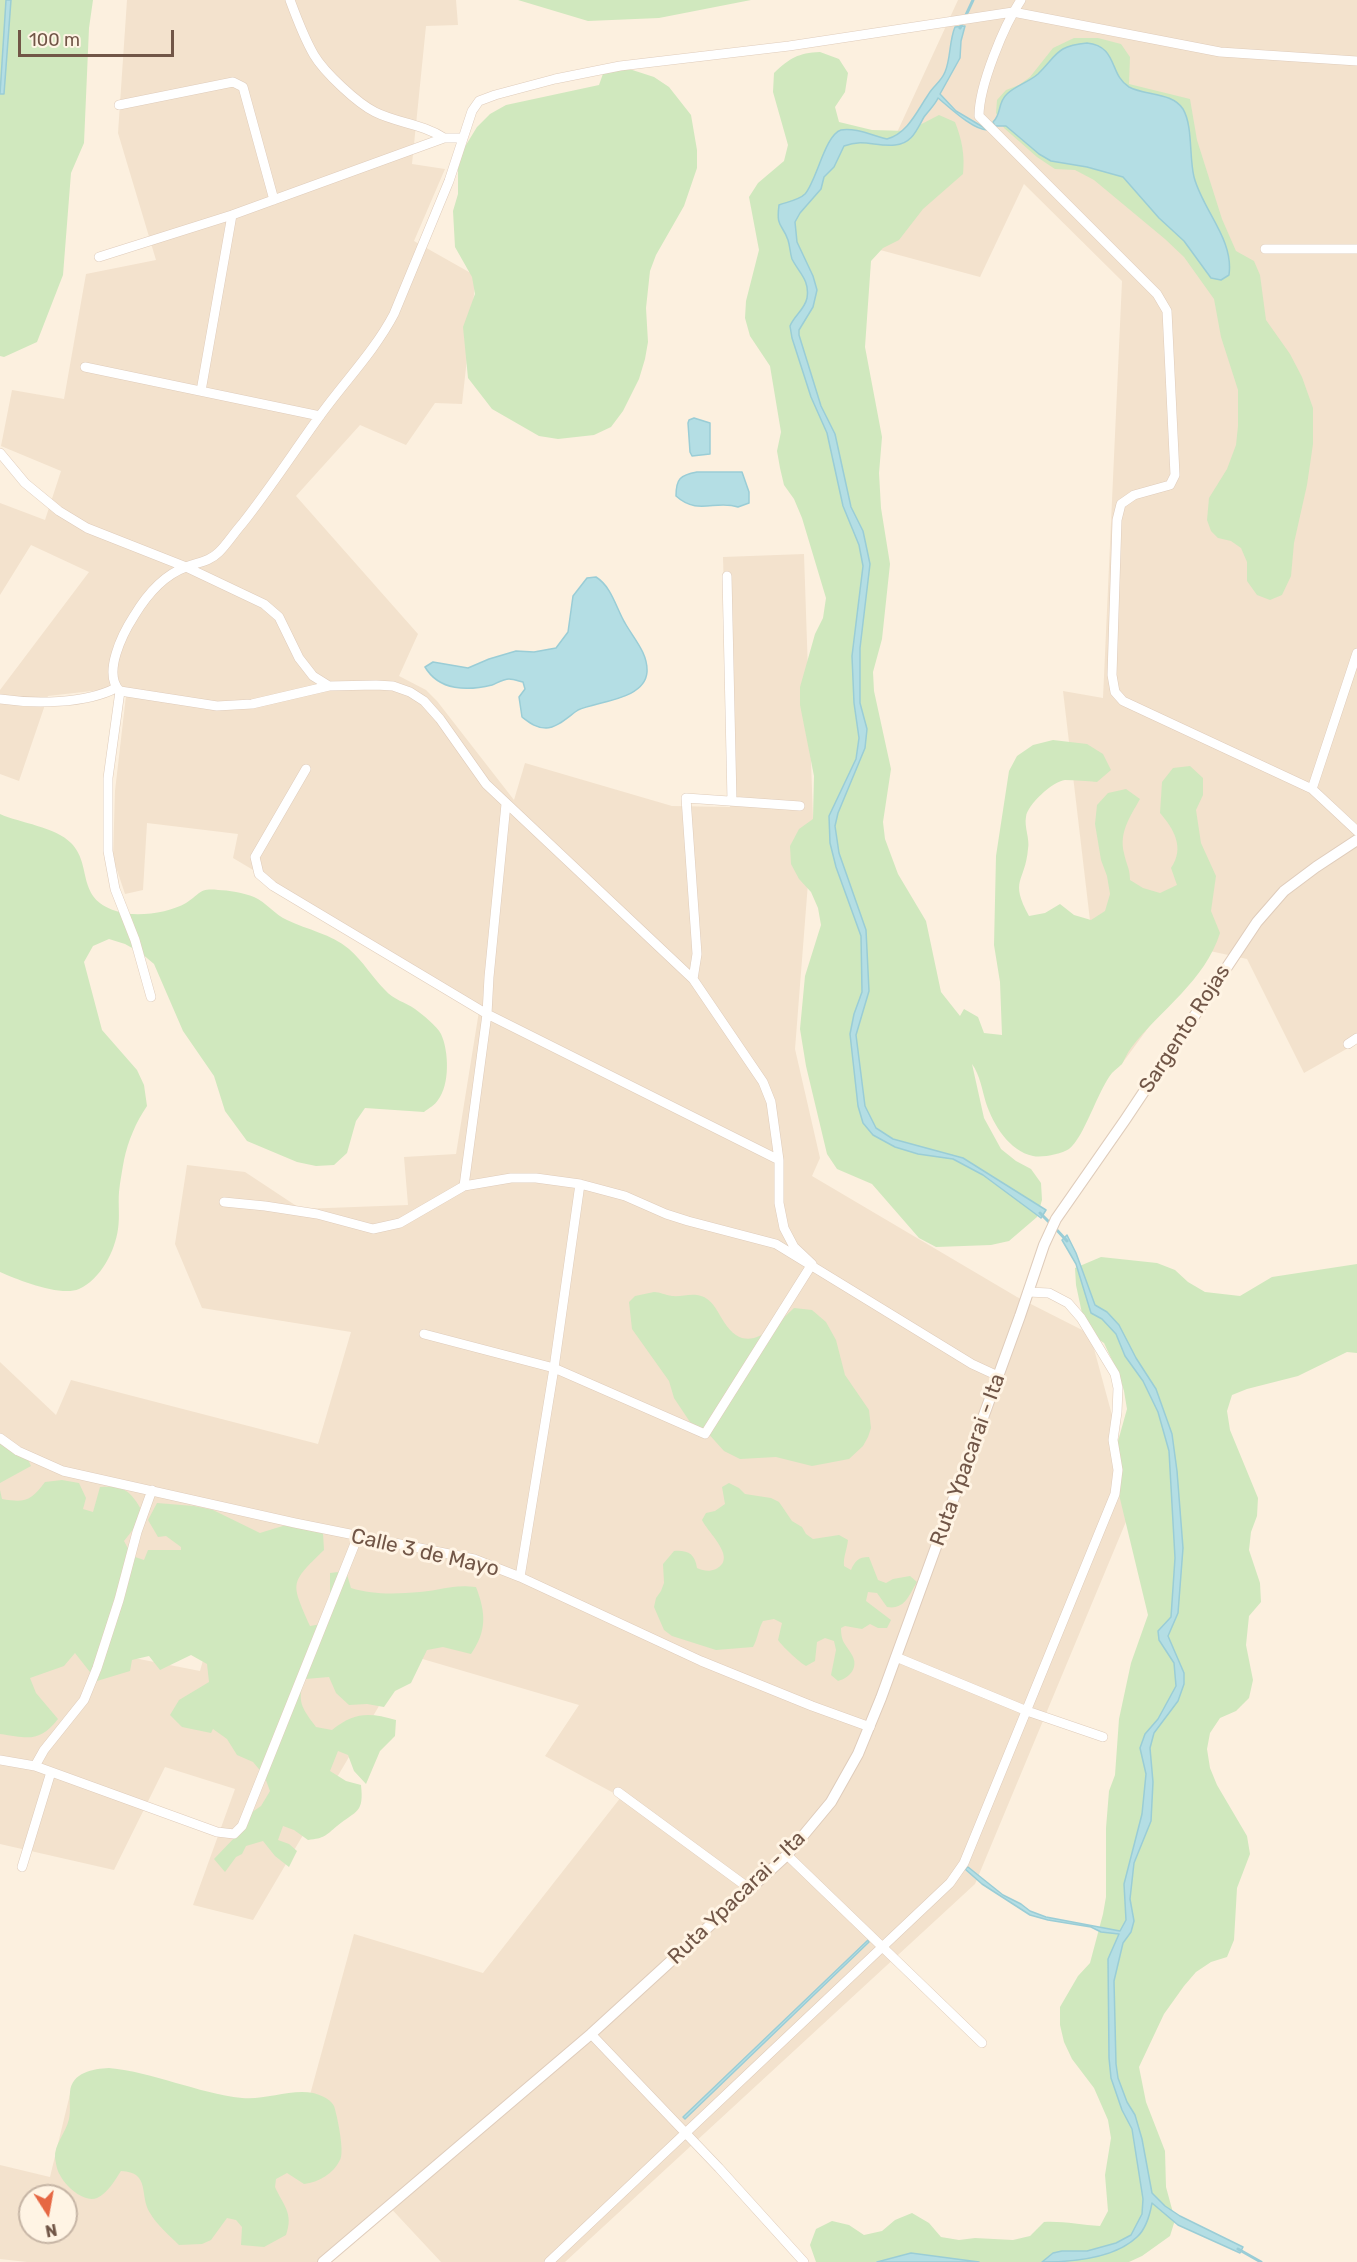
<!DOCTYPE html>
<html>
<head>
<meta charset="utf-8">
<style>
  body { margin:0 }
  #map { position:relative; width:1357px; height:2262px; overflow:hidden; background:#fcf0df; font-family:Rubik,sans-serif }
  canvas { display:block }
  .north { position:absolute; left:18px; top:2184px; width:60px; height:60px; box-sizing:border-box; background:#fff4e4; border:2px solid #c6b5a5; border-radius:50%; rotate:169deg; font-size:16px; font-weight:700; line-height:24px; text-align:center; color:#715647 }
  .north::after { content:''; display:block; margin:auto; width:21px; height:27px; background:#e66743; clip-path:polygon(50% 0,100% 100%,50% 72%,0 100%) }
  .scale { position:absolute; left:18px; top:30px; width:156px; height:27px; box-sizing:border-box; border:3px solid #715647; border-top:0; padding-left:8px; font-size:18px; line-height:21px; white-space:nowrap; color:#715647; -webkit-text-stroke:4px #fff4e4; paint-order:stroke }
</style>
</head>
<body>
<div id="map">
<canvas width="1357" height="2262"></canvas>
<div class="north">N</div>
<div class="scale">100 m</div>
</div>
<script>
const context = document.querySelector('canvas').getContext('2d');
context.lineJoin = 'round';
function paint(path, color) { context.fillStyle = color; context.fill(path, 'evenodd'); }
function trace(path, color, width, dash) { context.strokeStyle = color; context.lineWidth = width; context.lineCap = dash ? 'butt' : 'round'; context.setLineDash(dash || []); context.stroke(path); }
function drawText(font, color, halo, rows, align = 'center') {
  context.font = font + ' Rubik,sans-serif'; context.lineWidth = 6; context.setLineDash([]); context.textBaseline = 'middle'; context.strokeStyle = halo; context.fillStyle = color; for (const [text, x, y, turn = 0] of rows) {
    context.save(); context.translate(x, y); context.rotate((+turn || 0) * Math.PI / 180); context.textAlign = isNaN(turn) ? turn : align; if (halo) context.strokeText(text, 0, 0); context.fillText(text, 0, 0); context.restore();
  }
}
const residential = new Path2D(`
  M 127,0 L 456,0 L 458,25 L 426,26 L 412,164 L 445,169 L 414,241 L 476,276 L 462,404 L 435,403 L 406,445 L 360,425 L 296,496 L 418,634 L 399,676 L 426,690 L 437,701 L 514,800 L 525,763 L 672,806 L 730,807 L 723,557 L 804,554 L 813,819 L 795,1049 L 820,1158 L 812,1176 L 1017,1297 L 1090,1334 L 1135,1500 L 975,1884 L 565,2262 L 441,2262 L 385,2202 L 317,2262 L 27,2262 L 0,2259 L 0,2165 L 50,2177 L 70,2094 L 299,2135 L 354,1934 L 483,1973 L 621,1797 L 545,1756 L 579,1705 L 409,1655 L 253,1920 L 193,1905 L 235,1789 L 165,1767 L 114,1870 L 0,1844 L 0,1639 L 2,1632 L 200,1671 L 220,1599 L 0,1559 L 0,1362 L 56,1415 L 71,1380 L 318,1444 L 351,1332 L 202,1308 L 175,1244 L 187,1165 L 245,1172 L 301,1209 L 408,1205 L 404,1157 L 456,1154 L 480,1005 L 233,858 L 238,834 L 147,823 L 143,890 L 125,894 L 113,858 L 115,791 L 127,687 L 48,696 L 19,781 L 0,774 L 0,690 L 89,572 L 31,545 L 0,595 L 0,503 L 45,520 L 61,471 L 1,446 L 12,390 L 64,399 L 86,274 L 156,260 L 118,133 ZM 30,2196 L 66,2196 L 66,2232 L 30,2232 Z
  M 958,0 L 1357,0 L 1357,1043 L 1304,1073 L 1247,959 L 1205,950 L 1121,1065 L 1097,980 L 1063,691 L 1103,698 L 1122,281 L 1024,184 L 980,277 L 847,241 Z`);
const green = new Path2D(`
  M 0,0 L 93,0 L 89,28 L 84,143 L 71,173 L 63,275 L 37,342 L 4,357 L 0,356 Z
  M 518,0 L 751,0 L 659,18 L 588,21 Z
  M 1074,38 L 1098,38 L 1121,44 L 1130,57 L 1129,84 L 1190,99 L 1197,140 L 1222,219 L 1236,251 L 1254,261 L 1260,275 L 1266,320 L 1290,354 L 1302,377 L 1313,408 L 1313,444 L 1307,485 L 1294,543 L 1291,576 L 1282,595 L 1270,600 L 1257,595 L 1247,581 L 1247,562 L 1241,548 L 1231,541 L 1218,538 L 1211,531 L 1207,520 L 1209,498 L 1227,469 L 1236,445 L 1238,426 L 1238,390 L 1221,337 L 1214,299 L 1184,257 L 1165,239 L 1094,180 L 1075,170 L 1055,169 L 1037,157 L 1004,128 L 996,113 L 997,100 L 1006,90 L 1019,85 L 1030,77 L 1053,48 Z
  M 820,52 L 839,59 L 848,73 L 845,92 L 835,107 L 839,122 L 872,130 L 908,131 L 939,115 L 955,122 C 962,140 965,155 963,174 L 923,209 L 899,240 L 883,248 L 871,261 L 865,347 L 882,437 L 879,473 L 881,508 L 890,564 L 882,639 L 873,672 L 874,691 L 891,769 L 883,822 L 885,839 L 898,874 L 926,921 L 941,992 L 960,1016 L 964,1009 L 978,1017 L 984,1033 L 1002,1035 L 1000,982 L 994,945 L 996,856 L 1009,771 L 1017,756 L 1033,745 L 1053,740 L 1087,744 L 1103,754 L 1111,770 L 1097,782 C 1087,781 1075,780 1065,780 C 1053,781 1027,805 1026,817 C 1024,827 1030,839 1028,849 C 1025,883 1009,879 1029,916 L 1045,913 L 1060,904 L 1074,915 L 1091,920 L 1105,911 L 1110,894 L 1107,876 L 1101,860 L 1095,824 L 1097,805 L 1108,793 L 1126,789 L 1140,799 C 1130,817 1119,832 1124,853 C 1126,864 1130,868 1130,880 L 1143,888 L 1160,893 L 1177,885 L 1171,868 C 1185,848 1174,829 1160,813 L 1162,782 L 1173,768 L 1190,766 L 1203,778 L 1203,795 L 1196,810 L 1201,843 L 1216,876 L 1211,911 L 1220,933 C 1205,981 1161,1009 1131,1048 C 1127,1053 1125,1059 1122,1064 C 1119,1067 1115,1070 1112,1073 C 1098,1090 1084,1138 1069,1149 C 1061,1154 1042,1158 1033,1156 C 1009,1151 993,1124 986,1103 C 982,1090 980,1075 972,1064 L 984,1118 L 1001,1149 L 1016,1161 L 1031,1169 L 1041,1183 L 1042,1200 L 1037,1217 L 1009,1241 L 991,1245 L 936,1247 L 919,1238 L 872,1184 L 837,1169 L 827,1154 L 806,1066 L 800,1029 L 805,976 L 821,925 L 818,908 L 811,892 L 799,879 L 791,864 L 790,846 L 799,829 L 813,819 L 814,776 L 800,705 L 800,687 L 815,634 L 823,618 L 826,598 L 802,518 L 794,499 L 784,485 L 780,468 L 777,451 L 781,432 L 770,366 L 750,336 L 745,318 L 746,301 L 759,250 L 749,197 L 758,183 L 784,161 L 788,145 L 773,92 L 774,73 C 790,58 798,53 820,52 Z
  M 620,66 L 654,77 L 669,87 L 691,115 L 697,150 L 697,168 L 684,206 L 656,255 L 650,271 L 646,308 L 648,342 L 645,359 L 639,379 L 623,411 L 611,427 L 594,435 L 558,439 L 539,436 L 492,409 L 468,378 L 463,327 L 475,294 L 472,277 L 455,247 L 453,211 L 458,194 L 458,158 L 477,127 L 490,114 L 506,105 L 599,85 L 604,71 Z
  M 0,814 C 20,823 56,827 71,843 C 93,865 75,898 116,911 C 135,918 169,913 186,903 C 201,894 198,888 218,890 C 228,890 244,893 254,897 C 266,902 275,915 287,920 C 308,930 331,934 349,949 C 363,961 372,977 385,990 C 394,1000 405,1002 415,1009 C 422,1014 437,1026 441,1034 C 449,1051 450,1085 438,1100 C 435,1105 429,1108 424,1112 L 365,1108 L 356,1121 L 347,1153 L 334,1165 L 316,1166 L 297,1162 L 247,1141 L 225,1111 L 214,1076 L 183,1031 L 154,964 L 141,953 L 125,944 L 109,939 L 93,946 L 84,962 L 102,1030 L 137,1070 L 144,1085 L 147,1106 C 136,1122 128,1141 124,1160 C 122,1171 120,1182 119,1192 C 118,1204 120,1217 118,1229 C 115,1251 101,1279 79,1289 C 61,1297 18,1280 0,1272 Z
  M 1101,1257 L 1157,1263 L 1175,1270 L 1188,1282 L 1205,1292 L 1240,1296 L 1272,1277 L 1357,1264 L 1357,1353 L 1347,1352 L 1298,1376 L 1247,1389 L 1232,1395 L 1227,1411 L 1230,1430 L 1258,1498 L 1257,1516 L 1251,1532 L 1249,1550 L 1260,1583 L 1261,1602 L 1249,1616 L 1246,1645 L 1253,1680 L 1249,1698 L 1236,1711 L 1220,1718 L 1210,1733 L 1207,1749 L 1210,1768 L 1217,1785 L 1247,1836 L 1250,1854 L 1237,1888 L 1234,1940 L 1227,1957 L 1211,1962 L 1196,1972 L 1184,1986 L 1164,2014 L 1139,2067 L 1146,2102 L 1165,2151 L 1166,2187 L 1175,2220 L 1170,2236 L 1142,2256 L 1129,2262 L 816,2262 L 810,2245 L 816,2229 L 832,2221 L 849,2225 L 864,2235 L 882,2231 L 895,2220 L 912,2213 L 929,2223 L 941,2237 L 959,2240 L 975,2238 L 1013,2240 L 1030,2236 L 1044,2222 C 1063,2221 1081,2225 1100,2226 L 1108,2211 L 1105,2175 L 1111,2138 L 1108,2120 L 1094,2088 L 1072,2059 L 1064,2042 L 1060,2025 L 1060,2007 L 1078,1976 L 1090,1963 L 1103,1914 L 1106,1897 L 1106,1828 L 1109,1791 L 1115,1775 L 1119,1719 L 1131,1663 L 1148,1615 L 1115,1478 L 1113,1459 L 1127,1409 L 1124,1391 L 1119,1375 L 1104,1343 L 1090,1334 L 1083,1318 L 1076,1285 L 1075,1268 Z
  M 654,1292 C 660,1292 665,1295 672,1296 C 683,1297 693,1292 704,1297 C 714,1302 718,1313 724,1322 C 747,1358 773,1328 794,1308 L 812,1310 L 826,1322 L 836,1340 L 845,1375 L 869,1410 L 871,1428 L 868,1437 L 863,1446 L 849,1459 L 812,1466 L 776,1457 L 740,1459 L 724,1451 L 706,1431 L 690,1422 L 674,1398 L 669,1381 L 632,1329 L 629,1302 L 635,1296 Z
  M 0,1438 L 24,1451 L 31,1466 L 0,1483 Z
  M 62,1480 L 79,1483 L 86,1498 L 83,1509 L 93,1512 L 100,1487 C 124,1485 131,1491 142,1511 L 135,1527 L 124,1541 L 132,1556 L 144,1560 L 148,1550 L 181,1550 L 181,1547 L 166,1536 L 158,1537 L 148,1520 L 157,1503 L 194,1506 L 213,1510 L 260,1533 C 287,1525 296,1518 323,1533 L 324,1550 C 289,1584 291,1582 310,1626 L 327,1623 L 334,1608 L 330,1591 L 330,1573 L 346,1571 L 351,1588 C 373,1595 397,1594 420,1592 C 443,1590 452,1584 476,1587 C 486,1613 487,1631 471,1654 L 443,1647 L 427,1650 L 411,1683 L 395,1691 L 384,1707 L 367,1704 L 349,1705 L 336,1693 L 329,1677 L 305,1679 C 296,1701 302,1708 316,1727 L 332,1730 C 354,1712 369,1712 396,1720 L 395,1736 L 380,1751 L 366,1784 L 354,1771 L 348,1755 L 338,1751 L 330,1771 L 346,1781 L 361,1785 C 364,1813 357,1810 337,1826 C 325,1836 325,1838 308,1840 L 294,1830 L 283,1826 L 278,1840 L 289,1844 L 297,1851 L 289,1867 L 275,1856 L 263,1841 L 246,1846 L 242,1854 L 236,1857 L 225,1872 L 214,1859 L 239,1833 L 245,1817 L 261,1806 L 270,1791 L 264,1775 L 253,1762 L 237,1755 L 227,1739 L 213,1729 L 211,1733 L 182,1727 L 170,1715 L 179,1700 L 209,1682 L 207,1664 L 191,1655 L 160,1670 L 149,1656 L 132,1660 L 130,1671 L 97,1681 L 75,1653 L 64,1666 L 30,1678 L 36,1693 L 58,1719 C 39,1743 28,1738 0,1734 L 0,1490 L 2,1499 C 25,1503 31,1501 45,1482 Z
  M 729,1483 L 739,1488 L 745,1494 L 771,1498 L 779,1502 L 792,1521 L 802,1527 L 806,1534 L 813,1539 L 839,1535 L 848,1540 C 847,1550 843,1557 844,1566 L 851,1570 C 855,1561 858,1557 869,1557 L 878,1580 L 886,1583 L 893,1579 L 910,1576 L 917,1582 C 909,1595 905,1610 887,1607 L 877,1593 L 868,1592 L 866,1601 L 891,1620 L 887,1628 L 878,1628 L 870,1624 L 862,1629 L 845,1626 L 841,1628 C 841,1643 846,1644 852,1655 C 859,1667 850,1678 838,1681 L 831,1675 L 836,1650 L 834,1641 L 825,1638 L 817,1642 L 815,1661 L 806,1666 C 799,1662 782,1646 778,1640 L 782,1623 L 774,1619 L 763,1621 C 758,1630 758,1638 753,1647 L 716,1650 L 672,1636 L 664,1630 L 654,1607 L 656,1598 L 661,1591 L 664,1583 L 663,1564 L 674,1551 C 688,1550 695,1554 697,1568 C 704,1571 709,1572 716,1569 C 738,1558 708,1533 702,1520 L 706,1513 L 715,1511 L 725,1504 L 722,1487 Z
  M 109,2068 C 153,2072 197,2093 242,2098 C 268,2101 300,2084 324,2097 C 328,2099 332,2102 334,2106 C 337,2115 345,2152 340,2160 C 333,2174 319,2182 304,2184 L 287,2173 L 276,2179 L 275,2187 C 283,2205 294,2213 286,2235 L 264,2247 L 241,2245 L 242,2227 L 236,2220 L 227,2218 L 211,2240 L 202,2244 L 179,2245 C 169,2235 157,2225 150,2213 C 139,2196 151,2172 121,2171 C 115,2180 107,2194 97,2198 C 84,2203 65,2186 60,2175 C 57,2171 56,2163 55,2158 C 54,2144 66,2133 69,2119 C 71,2110 69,2101 70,2092 C 72,2072 93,2069 109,2068 Z`);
const water = new Path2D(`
  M 6,0 L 11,0 L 4,94 L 0,94 Z
  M 965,26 L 961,41 L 960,58 L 940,94 L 956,111 L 988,130 C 974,131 949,107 938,98 C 935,105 929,110 924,117 C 917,129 912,144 895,145 C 875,147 864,138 844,146 L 834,167 L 824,177 L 821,189 L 800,213 L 795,222 L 797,242 L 813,276 L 817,290 L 813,307 L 799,330 L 799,335 L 821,406 L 835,434 L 851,507 L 863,531 L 870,564 L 860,648 L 860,703 L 867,729 L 865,748 L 838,813 L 835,826 L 839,853 L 866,930 L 869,991 L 856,1035 L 865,1106 L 876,1128 L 893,1139 L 963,1158 L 1046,1210 L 1041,1218 L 983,1175 L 953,1159 L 918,1154 L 895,1147 L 873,1135 L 863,1123 L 858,1106 L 850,1034 L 854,1014 L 862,992 L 861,936 L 836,867 L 830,843 L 829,816 L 856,759 L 859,738 L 854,703 L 852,656 L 863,566 L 859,545 L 843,506 L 827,433 L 811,397 L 792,338 L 790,326 C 794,316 805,309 807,298 C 810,280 799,273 792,259 C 790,253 790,246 788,240 C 782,223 776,228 779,205 C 787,202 799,200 805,194 C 817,180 825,135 841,130 C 854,127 874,136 887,139 C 908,133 917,111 928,95 C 933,86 941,82 945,72 C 951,58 949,41 955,27 Z
  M 1087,43 C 1118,46 1109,75 1129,87 C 1146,96 1172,92 1183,109 C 1193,126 1189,157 1194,177 C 1203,211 1234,239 1229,275 L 1221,280 L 1211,278 L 1184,241 L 1159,218 L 1123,177 L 1087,167 L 1051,161 L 1039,154 L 1006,126 L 995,126 L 993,122 C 1002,114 997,103 1007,94 C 1015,86 1029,82 1038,74 C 1058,54 1056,46 1087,43 Z
  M 694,418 L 710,423 L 710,454 L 692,456 L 690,452 L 688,423 L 689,420 Z
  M 697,472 L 742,472 L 749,492 L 749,503 L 738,507 C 716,499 698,516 676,496 C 676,479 680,475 697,472 Z
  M 596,577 C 612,587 616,608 625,623 C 634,639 648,653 647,672 C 645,700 597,701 578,710 C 569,716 557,728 546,728 C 536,728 530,723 522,717 L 519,697 L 525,689 L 523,682 C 519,681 513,679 509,679 C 504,679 497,683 492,685 C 468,691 439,691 425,667 L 433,662 L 468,668 L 489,659 L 516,651 L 534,652 L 556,648 L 568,632 L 573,596 L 587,578 Z
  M 1067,1235 L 1076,1253 L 1095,1305 L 1107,1312 L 1119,1325 L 1136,1358 L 1156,1389 L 1172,1434 L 1177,1471 L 1183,1548 L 1178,1613 L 1168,1636 L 1184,1673 L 1184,1684 L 1178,1701 L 1154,1733 L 1150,1748 L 1153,1782 L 1151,1821 L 1134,1863 L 1130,1899 L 1134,1921 L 1131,1932 L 1123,1943 L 1114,1981 L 1116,2064 L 1118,2078 L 1127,2102 L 1135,2115 L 1142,2139 L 1152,2193 L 1165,2206 L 1180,2216 L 1243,2247 L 1240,2253 L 1178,2225 L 1152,2203 C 1150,2214 1146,2229 1137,2237 C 1114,2259 1072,2262 1042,2262 L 1053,2253 L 1062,2251 L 1087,2251 L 1116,2243 L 1131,2235 L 1142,2214 L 1143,2199 L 1132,2129 L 1122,2110 L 1111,2078 L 1109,2058 L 1108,1959 L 1119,1934 L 1101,1932 L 1091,1927 L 1048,1920 L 1030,1915 L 982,1884 L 965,1869 L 968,1867 L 1003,1895 L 1021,1904 L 1030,1911 L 1046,1917 L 1120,1931 L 1126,1920 L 1124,1884 L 1142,1814 L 1146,1774 L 1140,1748 L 1145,1734 L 1158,1719 L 1176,1686 L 1174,1663 L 1159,1640 L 1158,1631 L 1171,1617 L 1175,1558 L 1169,1451 L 1158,1412 L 1143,1381 L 1125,1356 L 1116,1334 L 1102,1319 L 1091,1313 L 1076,1264 L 1062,1240 Z
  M 868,1940 L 869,1942 L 685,2119 L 683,2117 Z
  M 911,2253 L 979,2262 L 877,2262 Z`);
const stream = new Path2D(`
  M 960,28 L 973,0
  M 1040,1213 L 1050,1223
  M 1055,1228 L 1067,1241
  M 1238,2249 L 1261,2262`);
const minor = new Path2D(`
  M 290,0 C 297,19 304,38 314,55 C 324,72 357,103 375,112 C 397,123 423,124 444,138
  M 1021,0 C 1004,25 979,86 979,116 L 1157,294 L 1167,311 L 1175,475 L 1170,485 L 1134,495 L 1121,504 L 1117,520 L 1112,675 L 1115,692 L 1123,701 L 1312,789 L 1357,831
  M 119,105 L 233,82 L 243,87 L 274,200
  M 1265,249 L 1357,249
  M 99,257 L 232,215 L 444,138 L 462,138
  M 85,367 L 320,416
  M 201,391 L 232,215
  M 0,453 L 25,483 L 59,511 L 87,528 L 186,567 L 264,604 L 279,617 L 299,658 L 313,676 L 329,686
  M 727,576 L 732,801
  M 120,691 L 108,778 L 108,851 L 115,889 L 135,940 L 151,997
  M 0,699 C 34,704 85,704 116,688
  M 306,769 L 255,857 L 259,874 L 273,886 L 487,1014 L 779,1160
  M 1312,789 L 1357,653
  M 693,979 L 697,954 L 686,798 L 800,806
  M 1348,1044 L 1357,1038
  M 464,1186 L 487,1014 L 489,977 L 506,804
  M 224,1202 L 265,1206 L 317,1214 L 373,1229 L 400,1223 L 464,1186 L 511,1178 L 536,1178 L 580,1184 L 625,1196 L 666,1214 L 688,1221 L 776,1244 L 972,1364 L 998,1376
  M 424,1334 L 554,1368 L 705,1434 L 812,1264 L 794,1247 L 784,1228 L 779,1203 L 779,1160 L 771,1102 L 763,1082 L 693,979 L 486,784 L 440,719 L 424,701 L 410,692 L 393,686 L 376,685 L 329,686 L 252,704 L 217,706 L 120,691 C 102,674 123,633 134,616 C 146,596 164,575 186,567 C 198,562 209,562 219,552 C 227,544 234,533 242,524 C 269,490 293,453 319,417 C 344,382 374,352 394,314 L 449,181 L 472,111 L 479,101 L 495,95 L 555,79 L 620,66 L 789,46 L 1013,12 L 1220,52 L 1357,61
  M 0,1438 L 18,1451 L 63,1471 L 295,1523 L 474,1559 L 520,1577 L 701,1661 L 812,1706 L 870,1727
  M 520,1577 L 554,1368 L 580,1184
  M 896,1657 L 1027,1711 L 1103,1737
  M 0,1760 L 35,1766 L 217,1832 L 234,1834 L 242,1826 L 358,1536
  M 35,1766 L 44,1750 L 84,1700 L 97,1668 L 119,1600 L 137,1532 L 152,1490
  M 618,1792 L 750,1889
  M 787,1855 L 982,2043
  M 22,1867 L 51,1772
  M 591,2034 L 719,2168 L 804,2262
  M 549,2262 L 950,1883 L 964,1863 L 1115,1494 L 1118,1470 L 1113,1440 L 1117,1412 L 1118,1388 L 1115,1374 L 1081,1318 L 1068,1303 L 1049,1293 L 1028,1292`);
const tertiary = new Path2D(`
  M 323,2262 L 591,2034 L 787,1855 L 831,1802 L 858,1754 L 881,1698 L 1020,1316 L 1044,1245 L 1056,1219 L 1125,1120 L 1257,922 L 1284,891 L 1316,867 L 1357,840`);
const streetNames = [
  ["Sargento Rojas",1185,1029,-57],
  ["Ruta Ypacarai - Ita",968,1460,-70],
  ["Calle 3 de Mayo",425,1553,13],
  ["Ruta Ypacarai - Ita",737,1898,-44]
];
paint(residential, '#f3e2cd');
paint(green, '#d0e8be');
paint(water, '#b4dee4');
trace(water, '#9acdd6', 1.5);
trace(stream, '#9acdd6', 3);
trace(minor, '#dfccbb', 10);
trace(tertiary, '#dfccbb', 12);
trace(minor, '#fff', 9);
trace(tertiary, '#fff', 10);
drawText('21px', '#715647', '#fff4e4', streetNames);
</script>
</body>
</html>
